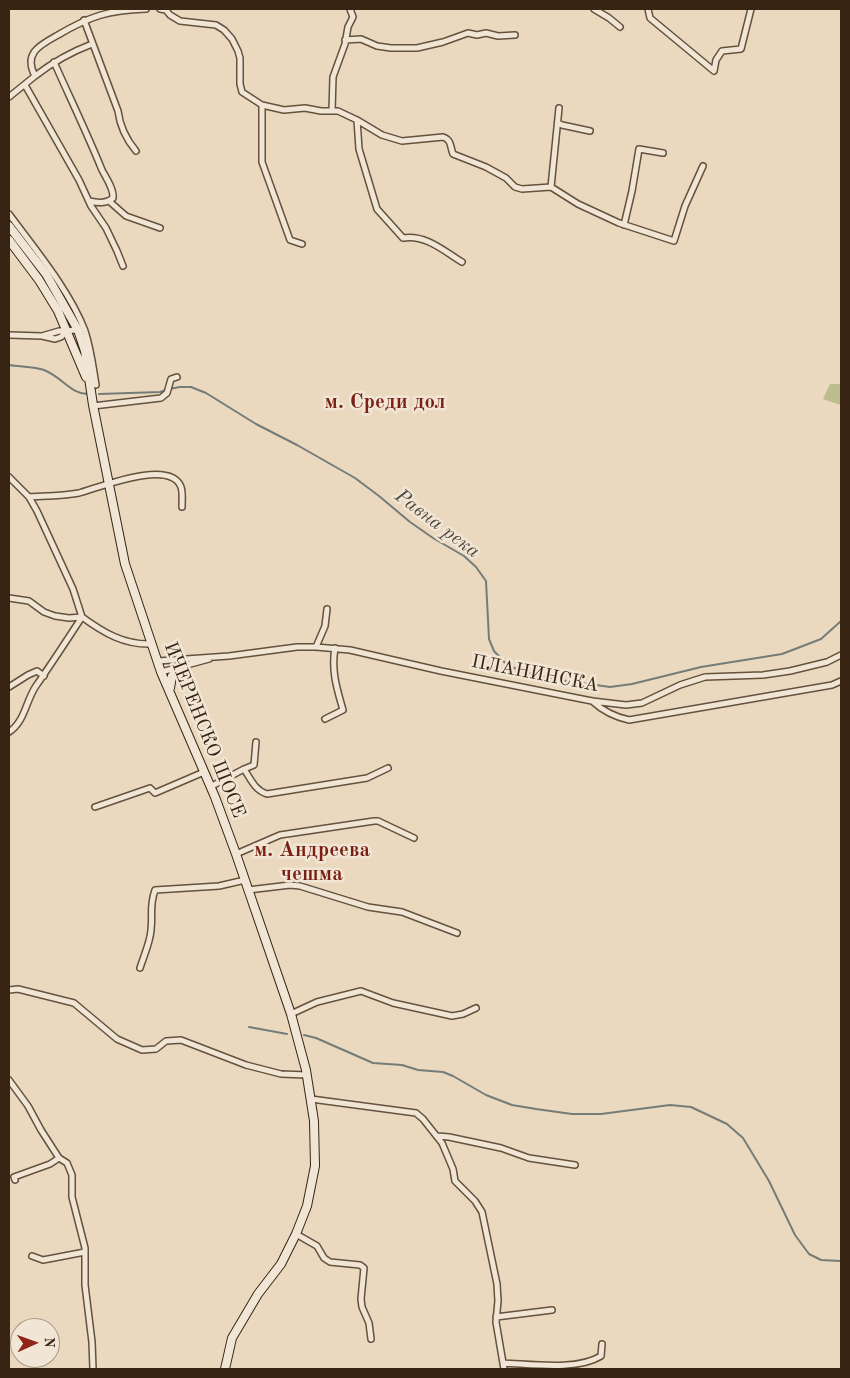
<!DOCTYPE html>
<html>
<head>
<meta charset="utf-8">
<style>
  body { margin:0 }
  #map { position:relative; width:850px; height:1378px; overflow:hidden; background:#ead9be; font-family:"Old Standard TT",serif }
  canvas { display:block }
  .frame { position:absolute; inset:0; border:10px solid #382413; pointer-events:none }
  .north { position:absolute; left:10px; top:1318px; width:50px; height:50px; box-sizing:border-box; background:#f1e6d5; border:1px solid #a79887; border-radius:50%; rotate:88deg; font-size:14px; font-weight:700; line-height:20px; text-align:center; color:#382413 }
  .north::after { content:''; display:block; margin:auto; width:18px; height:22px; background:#8f2418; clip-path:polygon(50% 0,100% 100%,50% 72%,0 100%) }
</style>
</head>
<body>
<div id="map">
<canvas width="850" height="1378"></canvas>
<div class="frame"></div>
<div class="north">N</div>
</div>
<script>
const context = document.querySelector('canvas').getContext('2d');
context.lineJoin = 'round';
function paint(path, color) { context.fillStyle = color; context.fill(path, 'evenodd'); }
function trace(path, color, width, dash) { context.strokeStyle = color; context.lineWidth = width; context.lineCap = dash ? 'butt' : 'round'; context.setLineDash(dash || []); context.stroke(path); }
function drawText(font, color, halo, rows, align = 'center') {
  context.font = font + ' "Old Standard TT",serif'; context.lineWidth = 5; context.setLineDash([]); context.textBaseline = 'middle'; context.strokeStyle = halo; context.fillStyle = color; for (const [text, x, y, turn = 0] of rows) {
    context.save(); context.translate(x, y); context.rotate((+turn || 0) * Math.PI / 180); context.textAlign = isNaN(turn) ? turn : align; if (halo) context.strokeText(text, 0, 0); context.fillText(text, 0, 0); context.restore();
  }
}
const green = new Path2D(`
  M 841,368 L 841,405 L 823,399 L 830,384 L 841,384 Z`);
const stream = new Path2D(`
  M 9,365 C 20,367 34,366 44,370 C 61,376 71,395 89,394
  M 169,389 L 180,387 L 191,387 L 206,393 L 256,424 L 297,445 L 355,478 L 379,496 L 410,522 L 433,538 L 464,556 L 476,567 L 486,581 L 489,639 L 494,651 L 507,665 L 524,672 L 553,679 L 610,687 L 632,684 L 701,667 L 782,654 L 821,639 L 841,621
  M 99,394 L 160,392 L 166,390
  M 249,1027 L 287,1034
  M 304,1035 L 316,1038 L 373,1063 L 402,1065 L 418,1070 L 443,1072 L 453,1076 L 486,1095 L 512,1105 L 536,1109 L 572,1114 L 601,1114 L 670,1105 L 691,1107 L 727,1124 L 743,1138 L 769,1181 L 795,1235 L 809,1254 L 821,1260 L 841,1261`);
const street = new Path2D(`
  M 160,9 L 166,10 L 170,15 L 180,21 L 216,25 L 224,30 L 232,39 L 238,51 L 240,58 L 240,84 L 242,92 L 262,105 L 284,110 L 305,108 L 321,111 L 338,111 L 357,120 L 382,135 L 402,141 L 443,137 C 452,140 450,147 453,154 L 486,167 L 506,178 L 515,187 L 522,189 L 551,187 L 578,204 L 619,223 L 674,241 L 685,206 L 703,166
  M 594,9 L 609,18 L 620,27
  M 648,9 L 650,18 L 714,71 L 716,60 L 722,51 L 741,49 L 751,9
  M 84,20 L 118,111 C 120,127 126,139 136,151
  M 345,40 L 361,39 L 377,46 L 391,48 L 417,48 L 443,42 L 468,33 L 477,35 L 486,33 L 498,36 L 515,35
  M 54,62 C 70,98 87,133 102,170 C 106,178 114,189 113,198 C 106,204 98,203 89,201
  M 35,76 C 53,62 71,52 92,44
  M 25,85 L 79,180 L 91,206 L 106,228 L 117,251 L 123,266
  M 9,97 L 35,76 C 23,53 40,45 58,35 C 90,16 109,10 146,9
  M 262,105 L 262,162 L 290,240 L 302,244
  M 332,111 L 333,77 L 345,44 L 348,27 L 353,17 L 350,9
  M 357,120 L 359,149 L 377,209 L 403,238 C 425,234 444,251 462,262
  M 558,123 L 562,125 L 590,131
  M 551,187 L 559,108
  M 109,201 L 126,216 L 160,228
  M 9,214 C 35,249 70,291 85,331 C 91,349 93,367 96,385
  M 624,225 L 632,191 L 639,149 L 663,153
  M 9,335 L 42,336 L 55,339 L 61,337 L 67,331
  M 42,336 L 59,331 L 78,330
  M 93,406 L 161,398 L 167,393 L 171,379 L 177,377
  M 9,477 L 29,497
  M 9,598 L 29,601 L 44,612 L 55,616 L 69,618 L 82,617 L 73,589 L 37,511 L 29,497 C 45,496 63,496 79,493 C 98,488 170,458 181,487 C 183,493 182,500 182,507
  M 316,647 L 325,626 L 327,609
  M 158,661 L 229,656 L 297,647 L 316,647 L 350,650 L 441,671 L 592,701 L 626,705 L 642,703 L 680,685 L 705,677 L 763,675 L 790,671 L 827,662 L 841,655
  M 161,672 L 209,659
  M 9,687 L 28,675 L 37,671 L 44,676
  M 592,701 C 603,711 615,717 629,720 L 832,685 L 841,681
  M 325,719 L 343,710 C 337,689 331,671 335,648
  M 9,732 C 25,722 26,700 36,686 C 52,663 67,640 82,617 C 104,633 124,645 152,644
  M 244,769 L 254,765 L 256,742
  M 210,787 L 244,769 C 251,780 255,790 267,794 L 367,778 L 388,768
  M 95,807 L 150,788 L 155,793 L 204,772
  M 236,854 L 280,835 L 374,821 L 378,821 L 414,838
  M 248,890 L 290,885 L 300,886 L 368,907 L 402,912 L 457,933
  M 140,968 C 144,955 150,943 151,930 C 153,914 149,907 155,890 L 219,886 L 245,880
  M 9,990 L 18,989 L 74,1003 L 117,1039 L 142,1050 L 156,1049 L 166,1041 L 181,1040 L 246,1065 L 281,1074 L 307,1075
  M 291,1014 L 317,1002 L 361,991 L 393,1003 L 452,1016 L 463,1014 L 476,1008
  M 9,1080 L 28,1106 L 41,1130 L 59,1158 L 67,1163 L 72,1175 L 72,1197 L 85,1248 L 85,1285 L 92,1342 L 93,1369
  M 311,1099 L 416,1113 L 423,1119 L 442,1143 L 453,1169 L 455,1181 L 475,1201 L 482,1212 L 497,1284 L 498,1301 L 496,1322 L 504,1369
  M 437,1136 L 449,1137 L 501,1148 L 529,1158 L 575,1165
  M 15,1180 L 14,1177 L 50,1164 L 59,1158
  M 296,1234 L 317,1246 L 324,1258 L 330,1262 L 360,1265 L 364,1268 L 361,1299 L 362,1307 L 369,1323 L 371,1339
  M 32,1256 L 43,1260 L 85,1252
  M 496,1317 L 552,1310
  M 503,1363 C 531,1364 577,1371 601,1356 L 602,1344`);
const secondary = new Path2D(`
  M 9,226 L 46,274 L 78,330 L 85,351 L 93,405 L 125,564 L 161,672 L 215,797 L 236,854 L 291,1014 L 306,1070 L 314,1121 L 315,1166 L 307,1206 L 296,1234 L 281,1264 L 258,1294 L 232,1338 L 225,1369
  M 9,240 L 39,280 L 58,311 L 86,377
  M 170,688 L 172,676 L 179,667`);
const streetNames = [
  ["ПЛАНИНСКА",535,674,11],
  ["ИЧЕРЕНСКО ШОСЕ",204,730,68]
];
const waterNames = [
  ["Равна река",437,524,37]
];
const quarterNames = [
  ["м. Среди дол",385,402],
  ["м. Андреева",312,850],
  ["чешма",312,874]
];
paint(green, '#bdbd8d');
trace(stream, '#757c78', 2);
trace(street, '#64513e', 8);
trace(secondary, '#382413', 10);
trace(street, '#f1e6d5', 5);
trace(secondary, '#f1e6d5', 8);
drawText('19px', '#382413', '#f1e6d5', streetNames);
drawText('italic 20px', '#51493d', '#f1e6d5', waterNames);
drawText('bold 21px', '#7a1f14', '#f1e6d5', quarterNames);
</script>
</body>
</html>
